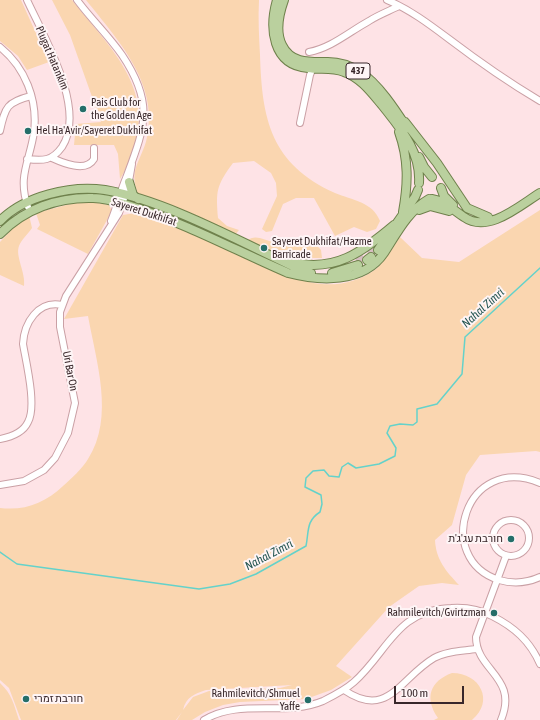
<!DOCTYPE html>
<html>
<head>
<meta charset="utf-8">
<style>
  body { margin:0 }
  #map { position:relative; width:540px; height:720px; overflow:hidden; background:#fee3e6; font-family:"Asap Condensed",sans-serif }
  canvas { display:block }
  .scale { position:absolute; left:394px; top:686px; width:70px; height:18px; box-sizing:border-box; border:2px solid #38272a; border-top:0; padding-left:5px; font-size:12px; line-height:14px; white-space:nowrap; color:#38272a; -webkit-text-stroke:3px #fef5f6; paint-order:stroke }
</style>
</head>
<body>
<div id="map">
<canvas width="540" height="720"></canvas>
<div class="scale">100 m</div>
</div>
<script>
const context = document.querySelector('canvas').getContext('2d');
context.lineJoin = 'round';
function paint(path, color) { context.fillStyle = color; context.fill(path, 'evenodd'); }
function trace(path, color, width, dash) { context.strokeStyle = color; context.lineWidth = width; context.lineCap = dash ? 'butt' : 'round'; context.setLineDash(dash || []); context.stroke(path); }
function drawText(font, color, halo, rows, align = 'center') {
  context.font = font + ' "Asap Condensed",Heebo,sans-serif'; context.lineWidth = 4; context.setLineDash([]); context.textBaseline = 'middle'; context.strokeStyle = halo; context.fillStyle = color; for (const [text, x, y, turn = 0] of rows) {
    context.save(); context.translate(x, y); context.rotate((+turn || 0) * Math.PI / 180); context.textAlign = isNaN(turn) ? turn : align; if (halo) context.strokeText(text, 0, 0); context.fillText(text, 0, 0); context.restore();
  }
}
const green = new Path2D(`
  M 0,0 L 21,0 L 49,62 L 27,70 L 18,56 L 0,41 Z
  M 52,0 L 72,0 C 108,46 156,87 133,151 C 129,161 126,170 120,179 L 118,154 L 114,145 L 74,145 L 76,124 L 101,122 L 70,35 Z
  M 86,0 L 259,0 C 258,18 259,37 260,55 C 262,120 271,164 335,193 C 352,200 373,202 380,221 L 376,229 L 367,232 L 354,227 L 335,236 L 314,198 L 296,198 L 283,204 L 272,231 L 266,232 L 262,229 L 277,196 L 276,183 L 271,173 L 254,161 L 233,163 C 216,186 216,191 218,218 L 227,226 L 239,230 L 235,235 L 247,241 C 255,233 265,241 274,242 C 287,243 297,236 309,237 L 321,250 L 322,258 L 297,258 L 293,276 C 319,289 352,287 376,269 C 385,261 393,247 400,237 L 422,258 L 459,262 L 540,210 L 540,452 L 536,451 L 480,455 L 466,475 L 452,525 L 435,540 C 436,560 446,571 459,585 L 442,583 L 419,586 L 389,607 L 336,666 L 352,677 L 331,690 L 306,699 L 240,702 L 223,705 L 205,712 L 192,720 L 177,720 L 182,712 L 176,720 L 21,720 L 9,688 L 0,680 L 0,508 C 25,511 45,503 63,486 C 72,478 82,469 88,459 C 115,417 96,361 88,316 L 64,319 L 123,215 L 135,213 C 136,207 139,200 138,195 C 136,186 133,181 135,171 C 138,159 145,149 147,137 C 159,83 117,39 86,0 ZM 292,685 L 280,688 L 209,691 L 193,697 L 183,710 C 186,697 194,694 206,690 Z
  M 93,202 L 109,205 L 112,211 L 88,254 L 37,229 L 40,225 L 36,213 L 74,203 Z
  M 29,215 L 32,228 C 28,234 21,240 19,246 C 15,256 26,273 24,286 L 0,275 L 0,242 L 15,226 Z
  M 452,673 C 480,673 495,701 472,720 L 434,720 L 438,718 C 424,698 430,681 452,673 Z
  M 0,683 C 12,694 14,705 19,720 L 0,720 Z`);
const stream = new Path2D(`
  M 0,552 L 17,564 L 199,589 L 230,584 L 256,574 L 306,546 C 309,531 306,521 320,512 L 322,504 L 321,495 L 305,487 L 306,478 L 313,471 L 324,470 L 329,476 L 339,477 L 342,467 L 348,463 L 356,468 L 379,464 L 395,456 L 396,448 L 387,433 L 390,426 L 400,424 L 413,425 L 417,422 L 417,409 L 437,404 L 462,374 L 465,337 L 540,268`);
const majorTunnel = new Path2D(`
  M 368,253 L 376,247
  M 356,260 L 364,256`);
const minor = new Path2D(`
  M 77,0 C 91,19 108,35 122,55 C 155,104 145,127 126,178 C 120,192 117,207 111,221
  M 387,0 C 409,9 429,24 449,39 C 478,61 508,82 540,101
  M 0,47 C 25,67 38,100 34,132 C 30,161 17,176 28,207
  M 309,52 C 331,48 349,32 369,21 C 378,15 389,11 399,6
  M 300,123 L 310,75 L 312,70 L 315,68
  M 0,131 C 5,107 7,102 31,96
  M 52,158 C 63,163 86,173 94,159 L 94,148
  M 27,159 C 43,161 52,161 62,147 C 87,109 44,37 27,0
  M 0,439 C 11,437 23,433 28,422 C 37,406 26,362 23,344 C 24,323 38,300 62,305
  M 540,483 C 465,452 433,559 499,580 C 513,584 527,583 540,577
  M 0,485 L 24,481 L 44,470 L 55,458 L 68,433 L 75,403 L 60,327 L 60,312 L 66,296 L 119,213 L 128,187 L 132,164
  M493 538a18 18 0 1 1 36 0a18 18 0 1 1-36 0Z
  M 344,690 C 388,720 400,678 434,658 C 446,651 463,651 476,649
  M 204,720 C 240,698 285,717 323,701 C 333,696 345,690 354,682 C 388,652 396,610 451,608 C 466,607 479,609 492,616 C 514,627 530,641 540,664
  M 501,720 C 519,677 476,671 476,637 L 506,556`);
const major = new Path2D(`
  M 277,0 C 269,28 272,65 308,68 C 320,70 332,67 344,72 C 361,78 371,92 382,105 C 400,128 421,151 419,183
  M 284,0 C 279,14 275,31 282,45 C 291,64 310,62 328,62 C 339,62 351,66 360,72 C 378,83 396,111 407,128
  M 405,122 L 437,163 L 467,208 L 488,217
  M 399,132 C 409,160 408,184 403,212
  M 419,157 L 424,167 L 432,177
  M 129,182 L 133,195 L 138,199
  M 441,188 L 444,196 L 453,205
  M 432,199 C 445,201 453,210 464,217 C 488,234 519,206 540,193
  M 419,210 L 430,206 L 449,211
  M 0,221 C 24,196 71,185 105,190 C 168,201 242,243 301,270 L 311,273
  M 0,234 C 24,209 58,197 93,198 C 108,198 123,204 137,208 C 189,225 237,251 288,273 C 319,281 363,284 384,253 C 397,233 408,211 429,199
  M 378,250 L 415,197 L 418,190
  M 367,260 L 371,257
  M 291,262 C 335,273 362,252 394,225
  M 332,273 L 358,265`);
const markers = [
  [83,109,4,"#246e69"],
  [28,131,4,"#246e69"],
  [264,248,4,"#246e69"],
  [511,539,4,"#246e69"],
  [494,613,4,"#246e69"],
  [26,699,4,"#246e69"],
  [308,700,4,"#246e69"]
];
const shields = [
  [358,71,24]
];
const shieldNames = [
  ["437",358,71]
];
const streetNames = [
  ["Plugat Hatankim",52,58,67],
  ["Sayeret Dukhifat",144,212,18],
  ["Uri Bar On",70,371,79]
];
const poiNames = [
  ["Pais Club for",91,103],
  ["the Golden Age",91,116],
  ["Hel Ha'Avir/Sayeret Dukhifat",36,131],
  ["Sayeret Dukhifat/Hazme",272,242],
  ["Barricade",272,255],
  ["חורבת עג'ג'ת",503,539,"right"],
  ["Rahmilevitch/Gvirtzman",486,613,"right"],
  ["Rahmilevitch/Shmuel",300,694,"right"],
  ["Yaffe",300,707,"right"],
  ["חורבת זמרי",34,699]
];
const waterNames = [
  ["Nahal Zimri",483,308,-42],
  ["Nahal Zimri",269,555,-28]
];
paint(green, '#fad6b0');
trace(stream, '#64d2ca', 1.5);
trace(majorTunnel, '#d6bdc0', 8, [8, 4]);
trace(minor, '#caa0a5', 8);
trace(major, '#6f814c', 10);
trace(minor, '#fff', 6);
trace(major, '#bad09e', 8);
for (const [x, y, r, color] of markers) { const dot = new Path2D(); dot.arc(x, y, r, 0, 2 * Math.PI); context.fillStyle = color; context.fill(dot); trace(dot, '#fef5f6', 1.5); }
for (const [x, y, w] of shields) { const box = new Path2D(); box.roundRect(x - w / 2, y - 8, w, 16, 3); context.fillStyle = '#fef5f6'; context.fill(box); trace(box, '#38272a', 1); }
drawText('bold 10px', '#38272a', null, shieldNames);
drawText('11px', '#38272a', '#fef5f6', streetNames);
drawText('11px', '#38272a', '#fef5f6', poiNames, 'left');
drawText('italic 12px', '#265753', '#fef5f6', waterNames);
</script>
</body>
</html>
